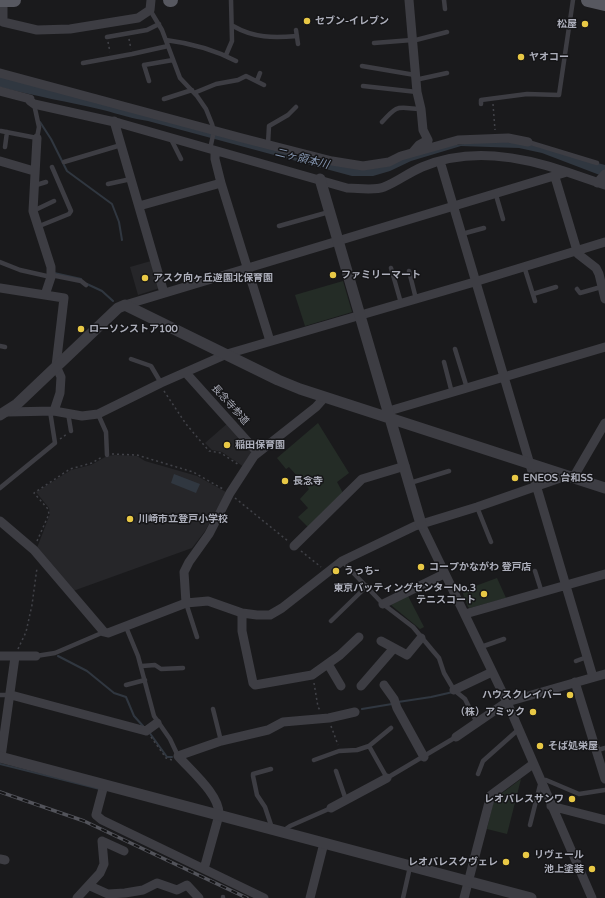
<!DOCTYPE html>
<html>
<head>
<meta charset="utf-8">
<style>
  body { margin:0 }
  canvas { display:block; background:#1a1a1c }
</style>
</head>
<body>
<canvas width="605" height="898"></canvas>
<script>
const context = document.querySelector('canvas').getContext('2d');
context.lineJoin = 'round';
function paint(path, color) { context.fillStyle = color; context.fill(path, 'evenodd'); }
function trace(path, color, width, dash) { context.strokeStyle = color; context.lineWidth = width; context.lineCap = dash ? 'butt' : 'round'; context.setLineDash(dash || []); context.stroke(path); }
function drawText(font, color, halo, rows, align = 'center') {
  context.font = font + ' "Varela Round","Noto Sans JP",sans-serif'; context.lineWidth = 3; context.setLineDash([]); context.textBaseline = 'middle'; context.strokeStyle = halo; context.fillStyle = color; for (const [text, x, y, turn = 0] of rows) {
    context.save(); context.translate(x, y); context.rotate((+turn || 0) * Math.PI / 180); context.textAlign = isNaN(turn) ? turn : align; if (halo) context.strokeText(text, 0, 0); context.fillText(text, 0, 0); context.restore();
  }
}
const built = new Path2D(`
  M 151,261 L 160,288 L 138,295 L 130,267 Z
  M 228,423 L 253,451 L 244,467 L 222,452 L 212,450 L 205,443 Z
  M 115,455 L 137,456 L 145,461 L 197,476 L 226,492 L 205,531 L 192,548 L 73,591 L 37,548 L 50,514 L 49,508 L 36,492 L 71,470 L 91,465 L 107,456 Z`);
const green = new Path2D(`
  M 343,281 L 352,312 L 305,326 L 295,295 Z
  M 318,423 L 349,473 L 337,482 L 343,493 L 309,528 L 298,517 L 308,508 L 300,499 L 309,489 L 289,467 L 286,469 L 277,458 Z
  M 497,578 L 506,598 L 470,608 L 468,607 L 462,591 Z
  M 408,596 L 424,627 L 420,629 L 391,605 Z
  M 521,779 L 507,834 L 487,829 L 494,799 Z`);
const water = new Path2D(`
  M 0,75 L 344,167 L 407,157 L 441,146 L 499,141 L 532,145 L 605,165 L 605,177 L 542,153 L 519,148 L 461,146 L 411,161 L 390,171 L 373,176 L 352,176 L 148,121 C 133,119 119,114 103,110 C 69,102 34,96 0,87 Z
  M 174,474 L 200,484 L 196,493 L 171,483 Z`);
const stream = new Path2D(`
  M 40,122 L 51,139 L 67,171 L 112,204 L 119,222 L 122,240
  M 54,273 L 81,279
  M 87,284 L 102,291 L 113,301
  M 58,656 L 87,671 L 114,693 L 126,697 L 134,716 L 143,726
  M 398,702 L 431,697 L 453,692
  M 362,709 L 392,704
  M 149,732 L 167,757 L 172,757
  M 0,764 L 100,789`);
const path = new Path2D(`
  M 129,39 L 131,49
  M 108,42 L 110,52
  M 493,104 L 495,130
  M 164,391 L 186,424 L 209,451 L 221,453 L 239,465
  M 60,439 L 67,434
  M 112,454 L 137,455 L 193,472 L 223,489
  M 235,498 L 288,541
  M 37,541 L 49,514 L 48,509 L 34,493 L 70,469 L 92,463 L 102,457
  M 301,551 L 321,567
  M 18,649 L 26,632 L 32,605 L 37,568
  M 314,683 L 318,707 L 320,710
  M 331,726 L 338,745
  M 151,737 L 166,758 L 172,760`);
const service = new Path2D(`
  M 444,0 L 445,9
  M 150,10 L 162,30 L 180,78 L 197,96 L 206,109 L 212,124 L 214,131 L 210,149
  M 233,26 C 254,38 273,38 297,36
  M 296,30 L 298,44
  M 107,37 L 147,30 L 159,24
  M 166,40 C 189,43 215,50 236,61
  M 412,41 L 447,32
  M 374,43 L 412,40
  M 226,55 L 232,41 L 231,0
  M 83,63 L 132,54 L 168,46
  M 362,66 L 415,75
  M 415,80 L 447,73
  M 149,81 L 144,65 L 173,60
  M 257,81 L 260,73
  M 363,86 L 417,92
  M 194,93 L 216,84 L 238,80 L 246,76 L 264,85
  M 164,99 L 192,90
  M 481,104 L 481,100 L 527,94 L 559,95 L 573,0
  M 382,122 C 399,103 397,108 421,109
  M 1,131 L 37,138 L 39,127 L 34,104
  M 171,139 L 181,159
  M 528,142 L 597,163
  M 268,144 L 269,126 L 288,115 L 296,107
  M 5,147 L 7,132
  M 64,162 L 121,145
  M 108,184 L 131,179
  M 33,186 L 46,182
  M 496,195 L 503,219
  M 33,211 L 54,201
  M 279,226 L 329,212
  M 37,227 L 69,214 L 71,211 L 52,167
  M 462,234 L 484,228
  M 0,262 L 20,270 L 51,277
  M 524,266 L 535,301
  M 391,268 L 401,303
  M 409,271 L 416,299
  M 51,275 L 81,281 L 86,285
  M 577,289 L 580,293 L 601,287
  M 533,294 L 556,287
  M 0,346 L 5,347
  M 455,349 L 467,388
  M 131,359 L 151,366 L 161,383
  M 444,362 L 452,393
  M 68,413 L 71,431
  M 98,414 L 106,432 L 107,455
  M 410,483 L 449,471
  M 0,488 L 55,443 L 50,411
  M 477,507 L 491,542
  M 342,561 L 383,604 L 413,627 L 433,651 L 439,658 L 444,673 L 454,690 L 465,699 L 477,723
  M 535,571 L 542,593
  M 186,603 L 197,637
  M 331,621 L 367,586
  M 126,627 L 138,656 L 154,716 L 170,739 L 178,756
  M 481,647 L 504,639
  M 36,656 L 55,653 L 104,632
  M 576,661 L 587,657
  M 142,666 L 155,665 L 161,669 L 183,668
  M 126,685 L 145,680
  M 0,695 L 11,695
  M 213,709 L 221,741
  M 369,746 L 391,728
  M 595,751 L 605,748
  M 314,760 L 339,751 L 357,750 L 369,746 L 387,778 L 456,737
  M 271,769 L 253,774 L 253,776 L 257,795 L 265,807 L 272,828
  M 336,771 L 346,800
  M 478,774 L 483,761 L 519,729
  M 530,825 L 541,781 L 546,780 L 579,794 L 605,790
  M 283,831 L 290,826 L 331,808
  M 223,897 L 223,898
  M 403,898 L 410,867`);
const minor = new Path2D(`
  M 3,0 L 3,22 L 37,30 L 70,29 L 138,18 L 150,10 L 151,0
  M 409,0 L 417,92 L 421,109 L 423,130 L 428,140 L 419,145 L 413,152
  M 0,73 L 242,138 L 332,161 L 363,166 L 389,162 L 401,156 L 458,140 L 508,138 L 528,142
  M 0,91 L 30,99 L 30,101 L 34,104 L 119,123 L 347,188 C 358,188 374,191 384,187 C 397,182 408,173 422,167 C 469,147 520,156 567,172
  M 114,121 L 164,293
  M 37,138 L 33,211 L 51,267 L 51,277 L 45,295
  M 215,151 L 215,159 L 221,183 L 270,341
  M 0,161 L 34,171
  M 440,161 L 593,677
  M 555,177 L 578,254 L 596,268 L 599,274 L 605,299
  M 597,183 L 605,174
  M 139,206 L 221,183
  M 0,288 L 64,298 L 56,366 L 61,377 L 60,393 L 54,411
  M 125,305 L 567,172 L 605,185
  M 186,373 L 257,452
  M 389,411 L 605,347
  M 7,412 L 54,411 L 82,416 L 98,414 L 161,383 L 227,354 L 471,283 L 605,242
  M 573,478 L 605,423
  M 0,521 L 34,550 L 104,632 L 108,633 L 186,603 L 208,601 L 242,613 L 257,615 L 270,615 L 282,608 L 342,561 L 415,526 L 477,507 L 566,476
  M 421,524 L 507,702 L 592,898
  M 294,546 L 362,479 L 405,466
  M 186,603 L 184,572 L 189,562 L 209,534 L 230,493 L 254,456 L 316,407 L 324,398
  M 383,604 L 444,574
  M 242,613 L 242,631 L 253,683 L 255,685 L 312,675 L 340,655 L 359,637
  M 465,614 L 605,574
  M 381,641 L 407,655 L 421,638
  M 0,656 L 36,656
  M 328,664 L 341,686
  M 575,682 L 605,779
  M 384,685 L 394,699 L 397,708 L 424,757
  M 361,686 L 394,648
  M 454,690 L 492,672
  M 11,695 L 146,731 L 157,723
  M 456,737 L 507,702 L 605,674
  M 1,757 L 15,657
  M 104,785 L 96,815 L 102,820 L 264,898
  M 551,806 L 605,820
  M 331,808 L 387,778
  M 102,841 L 124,851
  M 0,859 L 5,860
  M 204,869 L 219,815 C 220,795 191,771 178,756 L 221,741 L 268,730 L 283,722 L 329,718 L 355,712
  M 90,886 L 108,894 L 125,893 L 143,890 L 157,883 L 177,890 L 187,885 L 199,898
  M 77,898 L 100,873 L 104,864 L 102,841
  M 310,898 L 324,843
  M 464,898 L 491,795 L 533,764`);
const tertiary = new Path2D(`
  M 320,179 L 421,524
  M 0,415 L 17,404 L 118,308 L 125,305 L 278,380 L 300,389 L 605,488
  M 0,757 L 531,898`);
const primary = new Path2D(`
  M 0,0 L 14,0
  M 170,0 L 171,0
  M 588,0 L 605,4`);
const rail = new Path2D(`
  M 0,792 L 84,821 L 247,898`);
const markers = [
  [307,21,4,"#e8c845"],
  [585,24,4,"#e8c845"],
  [521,57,4,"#e8c845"],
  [333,275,4,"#e8c845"],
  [145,278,4,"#e8c845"],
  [81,329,4,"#e8c845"],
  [227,445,4,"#e8c845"],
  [515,478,4,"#e8c845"],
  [285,481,4,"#e8c845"],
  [130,519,4,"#e8c845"],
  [421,567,4,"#e8c845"],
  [336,571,4,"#e8c845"],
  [484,594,4,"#e8c845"],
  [570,695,4,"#e8c845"],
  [533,712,4,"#e8c845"],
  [540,746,4,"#e8c845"],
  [572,799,4,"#e8c845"],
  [526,855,4,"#e8c845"],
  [506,862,4,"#e8c845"],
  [592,869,4,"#e8c845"]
];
const poiNames = [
  ["セブン-イレブン",315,21],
  ["松屋",577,24,"right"],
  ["ヤオコー",529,57],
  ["ファミリーマート",341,275],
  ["アスク向ヶ丘遊園北保育園",153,278],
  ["ローソンストア100",89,329],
  ["稲田保育園",235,445],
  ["ENEOS 台和SS",523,478],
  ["長念寺",293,481],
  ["川崎市立登戸小学校",138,519],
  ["コープかながわ 登戸店",429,567],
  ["うっちｰ",344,571],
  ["東京バッティングセンターNo.3",476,588,"right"],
  ["テニスコート",476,600,"right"],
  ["ハウスクレイバー",562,695,"right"],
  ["（株）アミック",525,712,"right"],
  ["そば処栄屋",548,746],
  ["レオパレスサンワ",564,799,"right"],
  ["リヴェール",534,855],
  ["レオパレスクヴェレ",498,862,"right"],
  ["池上塗装",584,869,"right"]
];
const streetNames = [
  ["長念寺参道",230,405,48]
];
const waterNames = [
  ["二ヶ領本川",302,159,14]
];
paint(built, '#262629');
paint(green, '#242c26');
paint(water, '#303740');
trace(stream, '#303740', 2);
trace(path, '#414248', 1.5, [2, 3]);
trace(service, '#3d3d43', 4.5);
trace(minor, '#3d3d43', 9);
trace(tertiary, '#3d3d43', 11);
trace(primary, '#575860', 14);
trace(rail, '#52535a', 3.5);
trace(rail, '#151517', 2, [6]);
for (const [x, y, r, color] of markers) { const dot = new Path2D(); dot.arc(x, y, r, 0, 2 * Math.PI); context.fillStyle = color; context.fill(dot); trace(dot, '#151517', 1.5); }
drawText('bold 10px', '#adafbb', '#151517', poiNames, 'left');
drawText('10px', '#adafbb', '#151517', streetNames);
drawText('italic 11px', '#8798b3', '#151517', waterNames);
</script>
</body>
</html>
